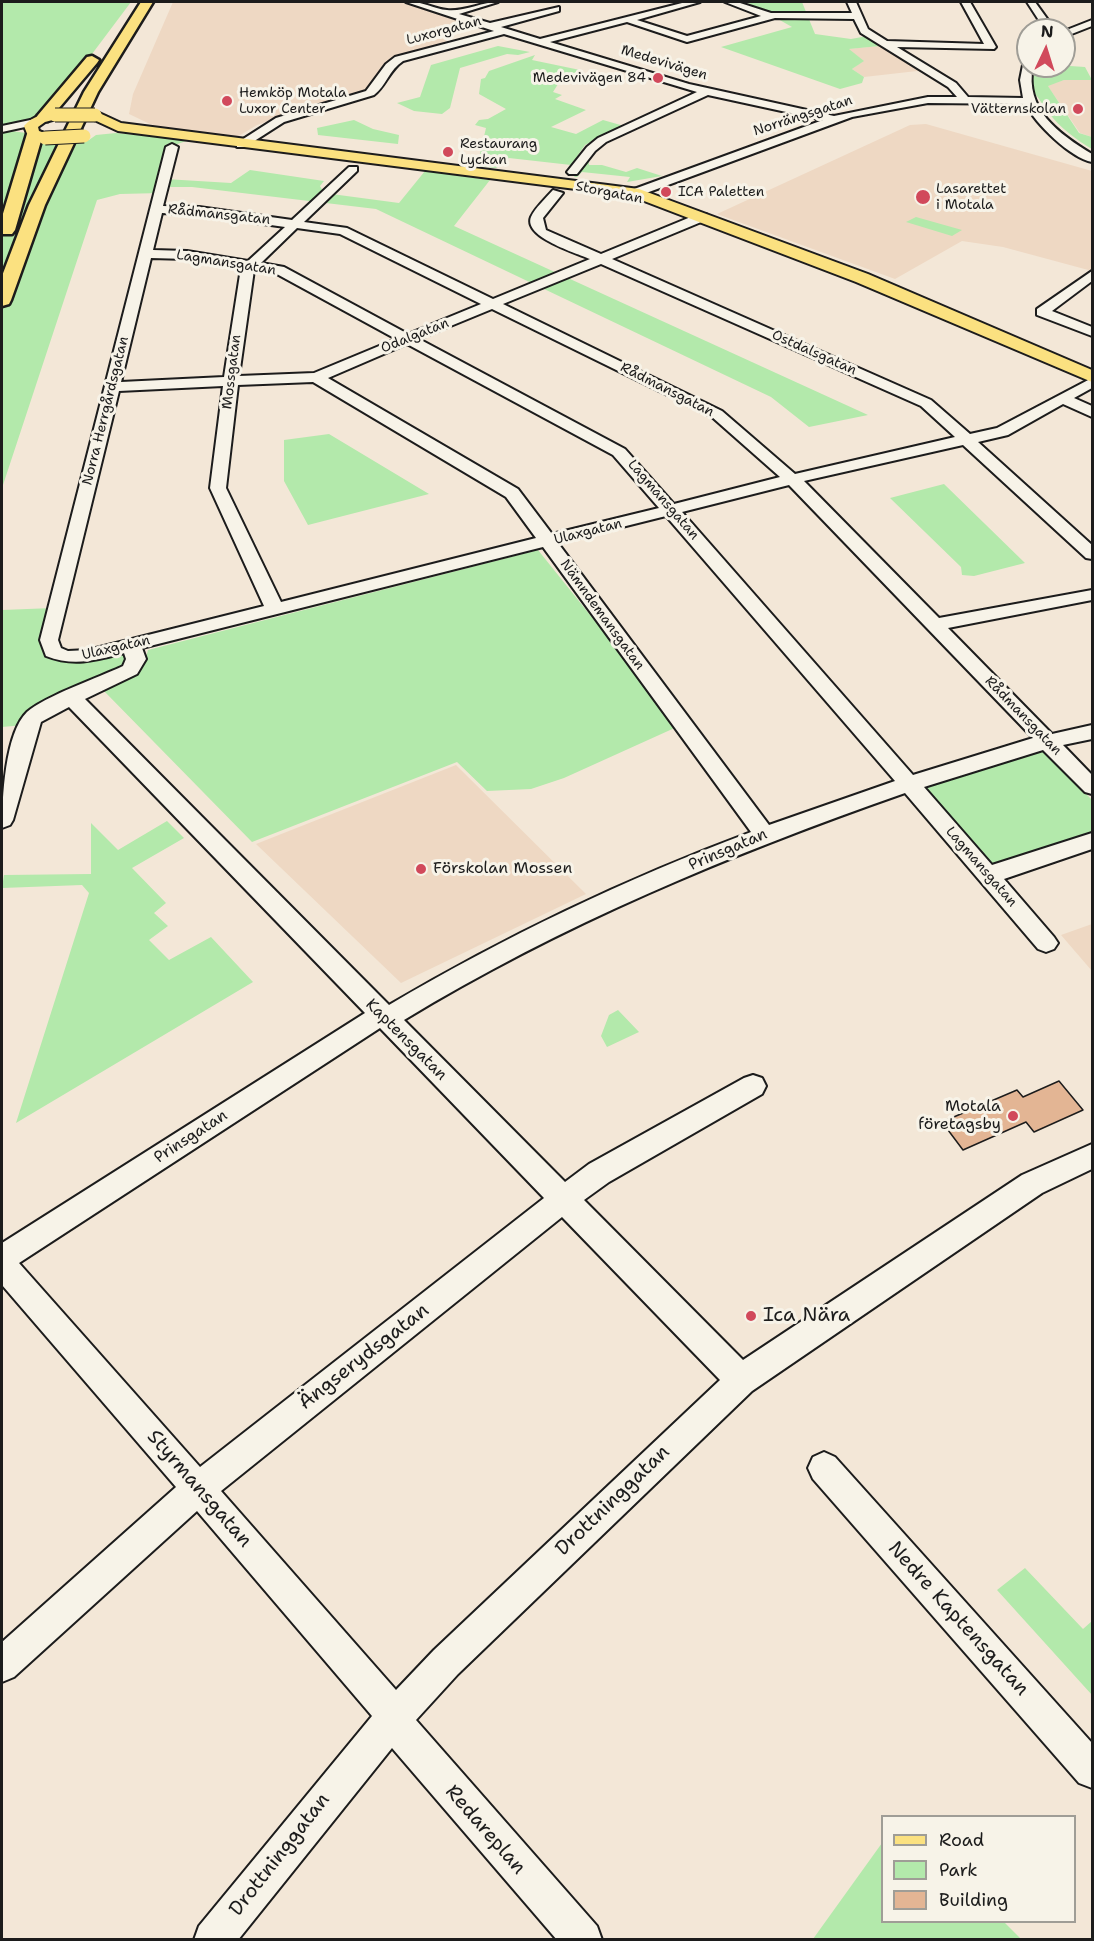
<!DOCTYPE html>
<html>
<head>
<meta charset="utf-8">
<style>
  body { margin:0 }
  #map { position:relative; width:1094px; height:1941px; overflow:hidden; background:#f3e7d7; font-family:"Shantell Sans",sans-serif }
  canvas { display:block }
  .frame { position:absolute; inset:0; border:3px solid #1c1c1c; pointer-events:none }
  .legend { position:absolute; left:881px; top:1815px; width:195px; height:108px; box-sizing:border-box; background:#f7f3e8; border:2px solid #9f9d96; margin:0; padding:8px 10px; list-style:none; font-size:18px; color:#1c1c1c }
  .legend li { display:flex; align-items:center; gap:12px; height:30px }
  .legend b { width:30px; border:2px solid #9f9d96 }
  .north { position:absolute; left:1016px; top:18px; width:60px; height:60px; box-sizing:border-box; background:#f7f3e8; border:2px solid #9f9d96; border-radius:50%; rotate:4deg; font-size:16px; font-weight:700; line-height:24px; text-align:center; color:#1c1c1c }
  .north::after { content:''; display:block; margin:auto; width:21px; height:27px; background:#d1495b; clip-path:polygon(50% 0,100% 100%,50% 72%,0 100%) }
</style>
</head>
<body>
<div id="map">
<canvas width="1094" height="1941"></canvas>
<div class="frame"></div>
<ul class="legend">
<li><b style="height:8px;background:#fbe180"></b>Road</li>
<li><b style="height:16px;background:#b3e9ab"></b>Park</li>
<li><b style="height:16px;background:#e3b594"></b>Building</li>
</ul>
<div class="north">N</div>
</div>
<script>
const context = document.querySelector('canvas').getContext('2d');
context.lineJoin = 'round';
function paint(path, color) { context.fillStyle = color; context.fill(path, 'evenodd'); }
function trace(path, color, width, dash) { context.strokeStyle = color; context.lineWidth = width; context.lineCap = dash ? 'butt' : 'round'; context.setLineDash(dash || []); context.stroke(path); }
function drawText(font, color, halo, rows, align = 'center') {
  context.font = font + ' "Shantell Sans",sans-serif'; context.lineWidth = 6; context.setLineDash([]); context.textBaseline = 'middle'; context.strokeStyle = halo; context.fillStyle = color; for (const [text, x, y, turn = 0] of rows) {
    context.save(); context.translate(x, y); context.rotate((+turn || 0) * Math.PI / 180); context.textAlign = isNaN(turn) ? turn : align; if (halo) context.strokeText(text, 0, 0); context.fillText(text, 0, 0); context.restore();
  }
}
const built = new Path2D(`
  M 173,2 L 405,2 L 461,22 L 427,31 L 447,41 L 389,60 L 383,65 L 372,87 L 363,92 L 285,112 L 282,116 L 257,125 L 237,137 L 170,129 L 150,124 L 129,114 L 133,94 Z
  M 890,45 L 926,70 L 864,77 L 852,69 L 863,61 L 848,49 Z
  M 1064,80 L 1092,80 L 1092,137 L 1080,133 L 1047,85 Z
  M 926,124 L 1092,171 L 1092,271 L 1003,247 L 962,241 L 895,279 L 717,214 L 910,125 Z
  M 456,765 L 586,894 L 401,983 L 256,844 Z
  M 1092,924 L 1092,971 L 1061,935 Z`);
const green = new Path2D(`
  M 2,2 L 131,2 L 80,70 L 73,72 L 67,80 L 70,83 L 41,117 L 2,126 Z
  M 755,2 L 802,2 L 815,34 L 851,39 L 873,35 L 890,45 L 849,49 L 864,61 L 852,69 L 864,77 L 862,83 L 840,89 L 721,47 L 792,27 L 771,15 L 742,5 Z
  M 498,46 L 530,52 L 518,55 L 507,54 L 460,68 L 450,108 L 442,114 L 414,111 L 397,103 L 420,97 L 431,65 Z
  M 535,55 L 532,60 L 580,70 L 571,75 L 575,77 L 560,81 L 553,92 L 562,95 L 555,99 L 586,110 L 551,127 L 576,134 L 603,120 L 624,126 L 585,145 L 571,165 L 509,158 L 496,168 L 477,166 L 486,128 L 475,125 L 479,120 L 488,119 L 506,109 L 479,94 L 481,79 L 485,78 L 489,71 Z
  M 1064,56 L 1070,66 L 1085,67 L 1092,80 L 1064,80 L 1048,86 L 1079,133 L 1092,137 L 1092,149 C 1078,141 1059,127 1049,113 C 1042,105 1040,98 1032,91 L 1031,75 L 1034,66 L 1064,66 Z
  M 354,120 L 373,129 L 399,135 L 398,144 L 318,135 L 317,128 Z
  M 12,131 L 75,140 L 89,140 L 96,135 L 116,133 L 189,140 L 169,147 L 165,179 L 231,183 L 250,170 L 324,181 L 320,186 L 324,193 L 399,203 L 425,171 L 490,180 L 454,226 L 868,415 L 809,427 L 771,397 L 376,209 L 192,187 L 163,187 L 161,193 L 120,194 L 97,200 L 2,488 L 2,132 Z
  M 589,162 L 589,165 L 602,165 L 626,172 L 637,168 L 662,176 L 627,182 L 630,177 L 582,172 L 577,177 L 574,177 L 585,163 Z
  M 916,217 L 962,230 L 952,236 L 906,222 Z
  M 329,434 L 429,494 L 308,525 L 284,481 L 284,440 Z
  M 944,484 L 1025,563 L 974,576 L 962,575 L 961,567 L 890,498 Z
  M 538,550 L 679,726 L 564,778 L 531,789 L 487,791 L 457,762 L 252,842 L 104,691 C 120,682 144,669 148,650 Z
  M 53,608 L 49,653 L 137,651 L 115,675 L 24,725 L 2,727 L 2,610 Z
  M 1041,747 L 1092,800 L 1092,834 L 993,867 L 922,785 Z
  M 167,821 L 184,838 L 132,868 L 166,903 L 154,913 L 168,926 L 149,940 L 169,960 L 211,937 L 253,982 L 16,1123 L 89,893 L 82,885 L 2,888 L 4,875 L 91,874 L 91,823 L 118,850 Z
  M 618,1010 L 639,1032 L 607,1047 L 601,1036 L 609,1015 Z
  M 1025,1568 L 1083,1629 L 1092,1621 L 1092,1695 L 997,1590 Z
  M 882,1843 L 882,1922 L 1004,1922 L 1021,1939 L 813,1939 Z`);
const building = new Path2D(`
  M 1059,1081 L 1083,1110 L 1034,1132 L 1026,1122 L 963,1150 L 942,1122 L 1017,1090 L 1023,1097 Z`);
const minor = new Path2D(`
  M 406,2 C 421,0 433,9 447,10 C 463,12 482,2 498,2 L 459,14 L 490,23 L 559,7 L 559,11 L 501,27 L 540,39 L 686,2 L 700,2 L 637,20 L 687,36 L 761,16 L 725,2 L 737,2 L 771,13 L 852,13 L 847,2 L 856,2 L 868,29 L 887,41 L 984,44 L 961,2 L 970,2 L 996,47 L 994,49 L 897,47 L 956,83 L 968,97 L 1023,98 L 1020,80 L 1023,65 L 1028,62 L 1028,66 L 1033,66 C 1024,109 1059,134 1092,154 L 1092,162 C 1071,158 1035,124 1026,104 L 928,103 L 852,117 L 630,199 L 624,195 L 626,192 L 823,120 L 708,95 L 606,142 L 595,151 L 577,174 L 569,174 L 567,172 L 587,147 L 598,138 L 697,92 L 504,34 L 403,61 C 389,70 386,86 374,95 L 284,122 L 245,147 L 237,147 L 237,143 L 276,118 L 366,91 L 386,64 L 395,57 L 494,31 ZM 775,18 L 854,19 L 861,33 L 948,87 L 957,97 L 928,97 L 834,116 L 689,84 L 550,42 L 627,22 L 687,42 Z
  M 1027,2 L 1035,2 L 1048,20 L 1046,22 L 1040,22 Z
  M 1092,20 L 1092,26 L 1064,37 L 1064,31 Z
  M 35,119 L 39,120 L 39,124 L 2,132 L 2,126 Z
  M 172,144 L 178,147 L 163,206 L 199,207 L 292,220 L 349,167 L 357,167 L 357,171 L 304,222 L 347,228 L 493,299 L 590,259 C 576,253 523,237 531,217 C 535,208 546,198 553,190 L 563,193 L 543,218 L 546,230 L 601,254 L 698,214 L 706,214 L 706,220 L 612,259 L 931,400 L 970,434 L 997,428 L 1092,378 L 1092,388 L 1074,398 L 1092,406 L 1092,417 L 1063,404 L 1008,435 L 978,442 L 1092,545 L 1092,559 L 1086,558 L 963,445 L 804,481 L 939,618 L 1092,590 L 1092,600 L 948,628 L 1052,734 L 1092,725 L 1092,739 L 1063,745 L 1092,775 L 1092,794 L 1085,792 L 1043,750 L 924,787 L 992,865 L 1092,833 L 1092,849 L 1004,879 L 1054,937 L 1058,943 L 1054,949 L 1046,952 L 1038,949 L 905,793 C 731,854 562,924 404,1020 L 565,1182 L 589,1164 L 744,1078 L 753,1075 L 762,1078 L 766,1086 L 762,1094 L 609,1182 L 584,1200 L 743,1360 L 1022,1175 L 1092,1144 L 1092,1169 L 1042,1193 L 752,1391 L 458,1674 L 416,1720 L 597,1926 L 602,1940 L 557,1940 L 392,1748 L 238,1940 L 194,1940 L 199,1926 L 372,1716 L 197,1511 L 14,1677 L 2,1682 L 2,1642 L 176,1487 L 2,1285 L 2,1243 L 365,1013 L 69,707 L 41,722 L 13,820 L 10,825 L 2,828 C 2,799 5,733 27,712 C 43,697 100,677 123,666 L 126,659 L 124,653 C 97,660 74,667 46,656 L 40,640 L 166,147 ZM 162,213 L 199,215 L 285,227 L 248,261 L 187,251 L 153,250 ZM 297,228 L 340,234 L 481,304 L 408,334 L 284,267 L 261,263 ZM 151,258 L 187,259 L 241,268 L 224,377 L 121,382 ZM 601,264 L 921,406 L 955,437 L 795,474 L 722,411 L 503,304 ZM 254,270 L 275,273 L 396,339 L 314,373 L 239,376 ZM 492,309 L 712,417 L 780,477 L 674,504 L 625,449 L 419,339 ZM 407,344 L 613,455 L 659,508 L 552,534 L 518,489 L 328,378 ZM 313,382 L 506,497 L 536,538 L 281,602 L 226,488 L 238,385 ZM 223,386 L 210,488 L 264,606 L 88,650 L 68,651 L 61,648 L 58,640 L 119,391 ZM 789,485 L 1033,738 L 913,775 L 682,512 ZM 666,516 L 895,781 L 769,825 L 558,543 ZM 543,547 L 751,832 C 625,879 504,937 389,1005 L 85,699 L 137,674 L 146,659 L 142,648 ZM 380,1028 L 544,1198 L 200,1467 L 19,1263 ZM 562,1217 L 720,1380 L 434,1650 L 396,1690 L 221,1491 Z
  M 1092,271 L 1092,281 L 1052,311 L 1092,327 L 1092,336 L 1037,315 L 1037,309 Z
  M 824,1452 L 835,1457 L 1092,1743 L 1092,1788 L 1079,1783 L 813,1479 L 808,1468 L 813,1457 Z`);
const major = new Path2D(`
  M 55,111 L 60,112 L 60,118 L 45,122 L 38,127 L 39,131 L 50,135 L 50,141 L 45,142 L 28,136 L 24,126 C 33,116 43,114 55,111 Z
  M 95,111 L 121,123 L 639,189 L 868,274 L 1092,370 L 1092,382 L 856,282 L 631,196 L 118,131 L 90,118 L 90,112 Z`);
const highway = new Path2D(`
  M 141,2 L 153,2 L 98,92 L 45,205 L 11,300 L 9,304 L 2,306 L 2,276 L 29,205 L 84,92 Z
  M 92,56 L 99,60 L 97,63 L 48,121 L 38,121 L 36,118 L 38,115 L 87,57 Z
  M 35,129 L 43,134 L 15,230 L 12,234 L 2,234 L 2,217 L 27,134 Z`);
const majorBridge = new Path2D(`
  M 55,115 L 95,115
  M 45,138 L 84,136`);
const markers = [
  [658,78,6,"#d1495b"],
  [227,101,6,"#d1495b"],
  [1078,109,6,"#d1495b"],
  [448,152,6,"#d1495b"],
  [666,192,6,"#d1495b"],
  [923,197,8,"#d1495b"],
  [421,869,6,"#d1495b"],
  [1013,1116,6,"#d1495b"],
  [751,1316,6,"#d1495b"]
];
const farStreetnames = [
  ["Luxorgatan",444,31,-15],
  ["Medevivägen",664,63,17],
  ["Norrängsgatan",803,116,-18],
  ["Storgatan",609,193,11],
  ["Rådmansgatan",219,215,6],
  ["Lagmansgatan",226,263,9],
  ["Odalgatan",415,336,-22],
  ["Ostdalsgatan",814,353,24],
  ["Mossgatan",232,372,-83],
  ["Rådmansgatan",667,390,27],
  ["Norra Herrgårdsgatan",106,411,-76],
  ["Lagmansgatan",663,500,49],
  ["Ulaxgatan",588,532,-14],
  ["Nämndemansgatan",602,615,54],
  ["Ulaxgatan",116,648,-13],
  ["Rådmansgatan",1023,716,46],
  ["Lagmansgatan",981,867,49]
];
const farPoinames = [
  ["Medevivägen 84",646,78,"right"],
  ["Hemköp Motala",239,93],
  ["Luxor Center",239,109],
  ["Vätternskolan",1066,109,"right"],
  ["Restaurang",460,144],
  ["Lyckan",460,160],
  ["Lasarettet",936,189],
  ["i Motala",936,205],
  ["ICA Paletten",678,192]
];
const streetNames = [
  ["Prinsgatan",728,850,-23],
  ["Kaptensgatan",406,1040,45],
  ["Prinsgatan",191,1137,-33]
];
const poiNames = [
  ["Förskolan Mossen",433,869],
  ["Motala",1001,1107,"right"],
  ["företagsby",1001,1125,"right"]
];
const nearPoinames = [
  ["Ica Nära",763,1316]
];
const nearStreetnames = [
  ["Ängserydsgatan",364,1357,-38],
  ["Styrmansgatan",199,1489,49],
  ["Drottninggatan",613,1501,-44],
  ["Nedre Kaptensgatan",958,1619,48],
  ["Redareplan",485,1830,49],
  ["Drottninggatan",280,1855,-52]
];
paint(built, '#eed8c3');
paint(green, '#b3e9ab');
paint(building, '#e3b594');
trace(building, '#1c1c1c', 1.5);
trace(minor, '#1c1c1c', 4);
trace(major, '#1c1c1c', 4);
trace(highway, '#1c1c1c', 5);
paint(minor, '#f7f3e8');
paint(major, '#fbe180');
paint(highway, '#fbe180');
trace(majorBridge, '#1c1c1c', 15, []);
trace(majorBridge, '#fbe180', 13);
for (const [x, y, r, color] of markers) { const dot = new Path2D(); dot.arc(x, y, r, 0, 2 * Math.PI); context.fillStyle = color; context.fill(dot); trace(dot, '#f7f3e8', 2); }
drawText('14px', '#1c1c1c', '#f7f3e8', farStreetnames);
drawText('14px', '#1c1c1c', '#f7f3e8', farPoinames, 'left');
drawText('16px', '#1c1c1c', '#f7f3e8', streetNames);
drawText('16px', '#1c1c1c', '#f7f3e8', poiNames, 'left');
drawText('20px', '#1c1c1c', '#f7f3e8', nearPoinames, 'left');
drawText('20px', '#1c1c1c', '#f7f3e8', nearStreetnames);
</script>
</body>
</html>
